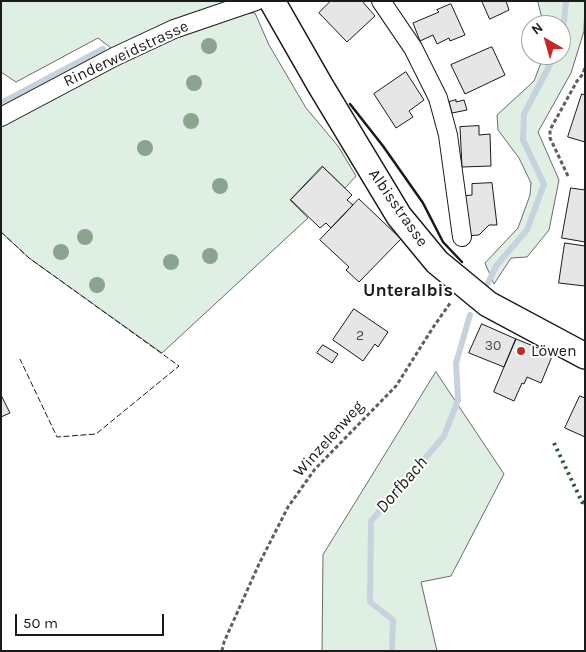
<!DOCTYPE html>
<html>
<head>
<meta charset="utf-8">
<style>
  body { margin:0 }
  #map { position:relative; width:586px; height:652px; overflow:hidden; background:#fff; font-family:Karla,sans-serif }
  canvas { display:block }
  .frame { position:absolute; inset:0; border:2px solid #1a1a1a; pointer-events:none }
  .north { position:absolute; left:521px; top:15px; width:50px; height:50px; box-sizing:border-box; background:#fff; border:1px solid #a3a3a3; border-radius:50%; rotate:322deg; font-size:14px; font-weight:700; line-height:20px; text-align:center; color:#1a1a1a }
  .north::after { content:''; display:block; margin:auto; width:18px; height:22px; background:#c62828; clip-path:polygon(50% 0,100% 100%,50% 72%,0 100%) }
  .scale { position:absolute; left:15px; top:614px; width:149px; height:22px; box-sizing:border-box; border:2px solid #1a1a1a; border-top:0; padding-left:6px; font-size:15px; line-height:18px; white-space:nowrap; color:#1a1a1a; -webkit-text-stroke:4px #fff; paint-order:stroke }
</style>
</head>
<body>
<div id="map">
<canvas width="586" height="652"></canvas>
<div class="frame"></div>
<div class="north">N</div>
<div class="scale">50 m</div>
</div>
<script>
const context = document.querySelector('canvas').getContext('2d');
context.lineJoin = 'round';
function paint(path, color) { context.fillStyle = color; context.fill(path, 'evenodd'); }
function trace(path, color, width, dash) { context.strokeStyle = color; context.lineWidth = width; context.lineCap = dash ? 'butt' : 'round'; context.setLineDash(dash || []); context.stroke(path); }
function drawText(font, color, halo, rows, align = 'center') {
  context.font = font + ' Karla,sans-serif'; context.lineWidth = 4; context.setLineDash([]); context.textBaseline = 'middle'; context.strokeStyle = halo; context.fillStyle = color; for (const [text, x, y, turn = 0] of rows) {
    context.save(); context.translate(x, y); context.rotate((+turn || 0) * Math.PI / 180); context.textAlign = isNaN(turn) ? turn : align; if (halo) context.strokeText(text, 0, 0); context.fillText(text, 0, 0); context.restore();
  }
}
const green = new Path2D(`
  M 1,1 L 231,1 L 112,49 L 98,38 L 16,82 L 1,72 Z
  M 538,1 L 585,1 L 584,31 L 571,73 L 538,132 L 559,180 L 549,230 L 527,257 L 511,258 L 494,284 L 485,263 L 518,228 L 530,195 L 531,183 L 519,158 L 498,130 L 497,115 L 534,81 L 544,55 L 561,55 L 561,25 L 544,25 Z
  M 239,13 L 255,13 L 269,45 L 306,108 L 338,146 L 356,176 L 345,188 L 322,166 L 290,200 L 308,218 L 162,353 L 29,258 L 1,232 L 1,123 L 127,56 Z
  M 436,372 L 504,474 L 451,576 L 421,582 L 437,651 L 322,651 L 323,555 Z`);
const stream = new Path2D(`
  M 561,33 L 564,22 L 566,1
  M 1,103 L 103,49
  M 488,283 L 496,266 L 527,230 L 544,184 L 523,140 L 524,114 L 555,55
  M 392,651 L 393,620 L 370,602 L 371,521 L 444,436 L 458,400 L 456,363 L 470,315`);
const building = new Path2D(`
  M 331,1 L 362,1 L 375,16 L 347,42 L 319,13 Z
  M 482,1 L 506,1 L 509,10 L 490,19 Z
  M 451,4 L 465,35 L 450,41 L 449,38 L 437,44 L 433,35 L 420,41 L 413,23 L 439,12 L 437,10 Z
  M 492,47 L 505,75 L 465,94 L 451,65 Z
  M 406,72 L 424,100 L 409,111 L 413,117 L 396,128 L 374,94 Z
  M 582,94 L 585,95 L 585,142 L 568,137 Z
  M 456,100 L 456,102 L 464,100 L 467,110 L 452,113 L 449,102 Z
  M 479,126 L 479,135 L 490,134 L 491,166 L 462,167 L 460,127 Z
  M 323,167 L 352,195 L 347,200 L 353,205 L 331,228 L 326,223 L 320,228 L 291,200 Z
  M 492,183 L 497,225 L 489,225 L 479,235 L 465,236 L 462,196 L 472,195 L 472,184 Z
  M 571,188 L 585,190 L 585,242 L 562,238 Z
  M 359,199 L 401,239 L 359,282 L 346,270 L 349,267 L 320,240 Z
  M 565,243 L 585,246 L 585,286 L 559,283 Z
  M 354,309 L 388,332 L 378,347 L 375,344 L 363,361 L 333,340 Z
  M 482,324 L 516,339 L 504,367 L 469,353 Z
  M 516,339 L 553,354 L 541,383 L 527,377 L 524,384 L 522,383 L 514,401 L 494,392 Z
  M 323,345 L 338,354 L 332,363 L 317,353 Z
  M 1,395 L 10,413 L 1,417 Z
  M 580,396 L 585,398 L 585,437 L 565,428 Z`);
const path = new Path2D(`
  M 568,176 L 550,138 L 550,130 L 577,81 L 583,74 L 585,67
  M 222,651 L 224,642 L 259,564 L 288,507 L 315,469 L 396,386 L 434,326 L 451,302`);
const minor = new Path2D(`
  M 381,1 L 413,48 L 438,98 L 448,135 L 462,237
  M 1,117 L 114,57 L 174,29 L 256,1`);
const secondary = new Path2D(`
  M 272,1 L 320,85 L 399,216 L 437,262 L 488,304 L 585,356`);
const hedge = new Path2D(`
  M 554,443 L 582,502 L 585,503`);
const fence = new Path2D(`
  M 1,232 L 29,258 L 179,366 L 96,434 L 57,437 L 20,359`);
const wall = new Path2D(`
  M 350,104 L 383,146 L 423,203 L 443,242 L 462,262`);
const trees = [
  [209,46],
  [194,83],
  [191,121],
  [145,148],
  [220,186],
  [85,237],
  [61,252],
  [210,256],
  [171,262],
  [97,285]
];
const markers = [
  [521,351,5,"#c62828"]
];
const numberNames = [
  ["2",360,336],
  ["30",493,346]
];
const streetNames = [
  ["Rinderweidstrasse",126,54,-25],
  ["Albisstrasse",398,208,55],
  ["Winzelenweg",329,439,-48]
];
const poiNames = [
  ["Löwen",531,351]
];
const neighbourhoodNames = [
  ["Unteralbis",408,291]
];
const waterNames = [
  ["Dorfbach",402,485,-49]
];
paint(green, '#e0efe3');
trace(green, '#6a6a6a', 1);
trace(stream, '#c6d2dc', 6);
paint(building, '#e6e6e6');
trace(building, '#1a1a1a', 1);
trace(minor, '#1a1a1a', 20);
trace(secondary, '#1a1a1a', 28);
trace(path, '#5f5f5f', 3, [4, 2.5]);
trace(minor, '#fff', 18);
trace(secondary, '#fff', 25);
trace(hedge, '#2b5a34', 4, [2.5, 4]);
trace(fence, '#1a1a1a', 1, [6, 2.5]);
trace(wall, '#1a1a1a', 2.5);
context.fillStyle = '#8aa48f';
for (const [x, y] of trees) { context.beginPath(); context.arc(x, y, 8, 0, 2 * Math.PI); context.fill(); }
for (const [x, y, r, color] of markers) { const dot = new Path2D(); dot.arc(x, y, r, 0, 2 * Math.PI); context.fillStyle = color; context.fill(dot); trace(dot, '#fff', 2); }
drawText('14px', '#4d4d4d', null, numberNames);
drawText('16px', '#1a1a1a', '#fff', streetNames);
drawText('16px', '#1a1a1a', '#fff', poiNames, 'left');
drawText('bold 18px', '#1a1a1a', '#fff', neighbourhoodNames);
drawText('italic 18px', '#1a1a1a', '#fff', waterNames);
</script>
</body>
</html>
